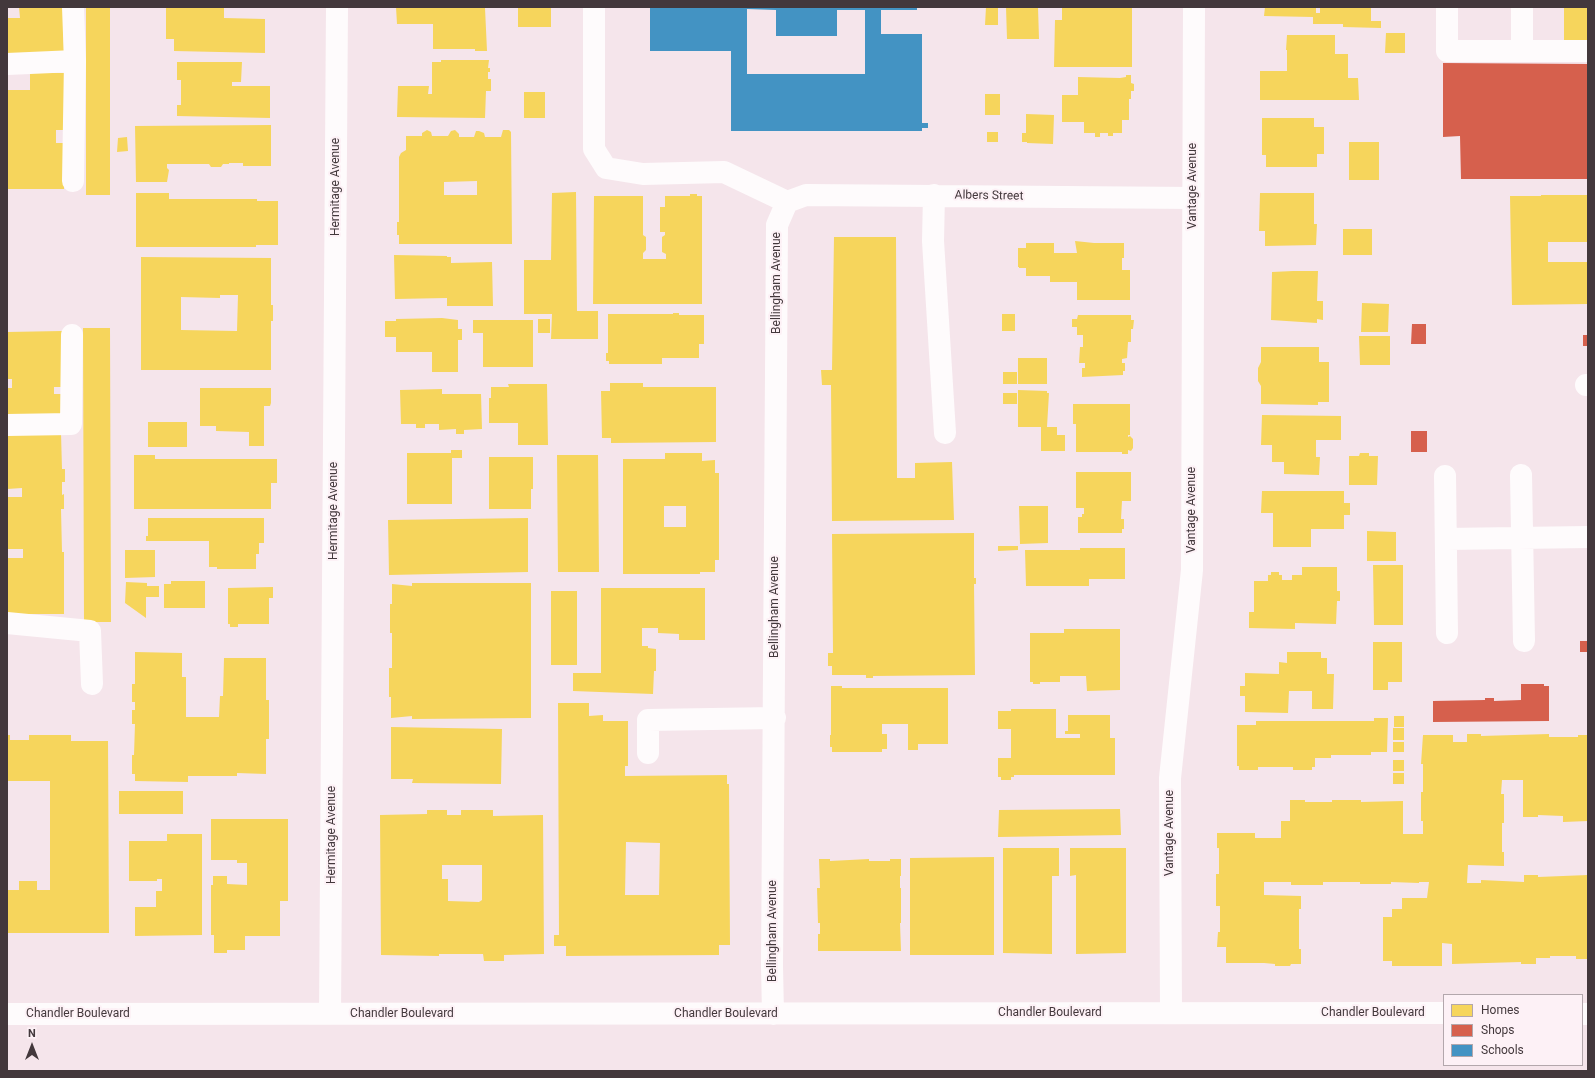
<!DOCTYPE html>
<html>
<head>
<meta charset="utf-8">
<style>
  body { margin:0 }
  #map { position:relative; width:1595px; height:1078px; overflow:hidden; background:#f5e5eb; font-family:Roboto,sans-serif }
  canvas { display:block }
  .frame { position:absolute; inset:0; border:8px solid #43383c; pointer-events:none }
  .legend { position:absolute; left:1443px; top:994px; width:140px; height:72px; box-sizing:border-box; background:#fdf1f6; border:1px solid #b3a7ac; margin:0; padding:5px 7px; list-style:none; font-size:12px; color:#43383c }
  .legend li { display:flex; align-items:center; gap:8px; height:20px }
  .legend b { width:20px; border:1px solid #b3a7ac }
  .north { position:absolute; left:12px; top:1026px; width:40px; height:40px; -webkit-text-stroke:3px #fdf1f6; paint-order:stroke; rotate:0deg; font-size:11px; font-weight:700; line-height:16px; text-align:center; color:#43383c }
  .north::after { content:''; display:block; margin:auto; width:14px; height:18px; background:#43383c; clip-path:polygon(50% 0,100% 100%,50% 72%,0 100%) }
</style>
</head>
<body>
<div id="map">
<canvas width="1595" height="1078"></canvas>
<div class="frame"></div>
<ul class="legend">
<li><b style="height:11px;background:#f6d55c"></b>Homes</li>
<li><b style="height:11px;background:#d6604d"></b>Shops</li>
<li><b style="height:11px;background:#4393c3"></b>Schools</li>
</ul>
<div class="north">N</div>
</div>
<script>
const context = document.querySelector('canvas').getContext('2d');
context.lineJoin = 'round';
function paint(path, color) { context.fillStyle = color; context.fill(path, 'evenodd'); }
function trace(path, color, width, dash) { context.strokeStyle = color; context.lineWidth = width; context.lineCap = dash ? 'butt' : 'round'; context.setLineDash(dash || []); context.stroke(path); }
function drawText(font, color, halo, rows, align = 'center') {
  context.font = font + ' Roboto,sans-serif'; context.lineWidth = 4; context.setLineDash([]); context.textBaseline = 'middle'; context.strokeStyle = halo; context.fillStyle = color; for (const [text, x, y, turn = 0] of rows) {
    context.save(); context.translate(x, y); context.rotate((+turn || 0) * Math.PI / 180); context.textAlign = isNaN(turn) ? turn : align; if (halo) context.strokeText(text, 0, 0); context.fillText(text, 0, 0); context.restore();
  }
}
const homes = new Path2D(`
  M 19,7 L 63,7 L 64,57 L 7,61 L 7,18 L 20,18 Z
  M 86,7 L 110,7 L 110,195 L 86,195 Z
  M 166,7 L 224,7 L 224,18 L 265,19 L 265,53 L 174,51 L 174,39 L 166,39 Z
  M 396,7 L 477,7 L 477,8 L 485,8 L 487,51 L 475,51 L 475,49 L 433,49 L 433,24 L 397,24 Z
  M 528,7 L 546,7 L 546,8 L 551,8 L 551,27 L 518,27 L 518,8 L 528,8 Z
  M 986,7 L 998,7 L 998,25 L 985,25 Z
  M 1006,7 L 1038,7 L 1039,39 L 1007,39 Z
  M 1062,7 L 1132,7 L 1132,67 L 1054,67 L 1055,20 L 1062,20 Z
  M 1265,7 L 1316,7 L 1316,13 L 1320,13 L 1320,7 L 1371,7 L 1371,21 L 1381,21 L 1381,28 L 1343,27 L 1343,24 L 1313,24 L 1313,17 L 1264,16 Z
  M 1564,7 L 1588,7 L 1588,47 L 1564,47 Z
  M 1386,33 L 1405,33 L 1405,53 L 1385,53 Z
  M 1287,35 L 1335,35 L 1335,54 L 1348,54 L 1348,78 L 1358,78 L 1359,100 L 1260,100 L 1260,71 L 1287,71 L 1287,50 L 1286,50 Z
  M 441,60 L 489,60 L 488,68 L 490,68 L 490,72 L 488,72 L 488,79 L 491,79 L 491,91 L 486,91 L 485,118 L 397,117 L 398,86 L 429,86 L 428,94 L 432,94 L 432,62 L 441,62 Z
  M 177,62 L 242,62 L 241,82 L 232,82 L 232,86 L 270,86 L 270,118 L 177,116 L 177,105 L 181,105 L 181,80 L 177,80 Z
  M 30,73 L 65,73 L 65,130 L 56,130 L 56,143 L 64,143 L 64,189 L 7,189 L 7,90 L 30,90 Z
  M 1126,75 L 1131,75 L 1131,83 L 1134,84 L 1134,91 L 1131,91 L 1131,99 L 1129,99 L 1129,120 L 1122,120 L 1122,133 L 1113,133 L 1113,136 L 1108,136 L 1108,133 L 1100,133 L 1100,137 L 1095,137 L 1095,133 L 1084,133 L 1084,122 L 1062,122 L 1062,95 L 1078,95 L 1078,77 L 1120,78 L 1126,77 Z
  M 524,92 L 545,92 L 545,118 L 524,118 Z
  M 985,94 L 1000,94 L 1000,115 L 985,115 Z
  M 1026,114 L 1054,115 L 1053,144 L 1027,143 L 1027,142 L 1022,142 L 1022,133 L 1026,133 Z
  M 1262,118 L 1314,118 L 1314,127 L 1324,127 L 1324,154 L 1317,154 L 1317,167 L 1266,167 L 1266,155 L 1262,155 Z
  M 271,125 L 271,166 L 243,166 L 243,163 L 229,163 L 229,164 L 223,164 L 221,167 L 211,167 L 209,164 L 167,164 L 167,168 L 169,170 L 167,182 L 136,182 L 135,126 Z
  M 427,130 L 431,132 L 432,136 L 448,136 L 451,131 L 455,130 L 459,134 L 459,137 L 474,137 L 476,131 L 479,131 L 484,133 L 485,137 L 501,137 L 503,130 L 509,130 L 511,132 L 512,244 L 399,244 L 399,235 L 397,235 L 397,222 L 399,222 L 399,157 L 401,153 L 406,150 L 406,136 L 422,136 L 422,133 ZM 477,181 L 477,195 L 444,195 L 444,182 Z
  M 987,132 L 998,132 L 998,142 L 987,142 Z
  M 127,137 L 128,151 L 117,152 L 118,138 Z
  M 1349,142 L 1379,142 L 1379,180 L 1349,180 Z
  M 576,192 L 577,311 L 598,311 L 598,339 L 551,339 L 552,314 L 524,314 L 524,260 L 551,260 L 552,193 Z
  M 136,193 L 169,193 L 169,199 L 257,199 L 257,201 L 278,201 L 278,245 L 256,245 L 256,247 L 136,247 Z
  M 1260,193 L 1314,193 L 1314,224 L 1317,224 L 1316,245 L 1265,246 L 1265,231 L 1259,231 Z
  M 690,194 L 697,194 L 697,196 L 702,196 L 702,304 L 593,304 L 594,196 L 643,196 L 643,235 L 646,237 L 646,250 L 643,253 L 643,259 L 666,259 L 666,254 L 662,252 L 662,237 L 665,235 L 665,232 L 660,232 L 660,207 L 665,207 L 665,196 L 690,196 Z
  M 1541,195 L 1588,195 L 1588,242 L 1548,242 L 1548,262 L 1588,262 L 1588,304 L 1512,305 L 1510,196 L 1541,196 Z
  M 1343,229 L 1372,229 L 1372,255 L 1343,255 Z
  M 834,237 L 896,237 L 897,478 L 915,478 L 915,463 L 952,462 L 954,520 L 832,521 L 831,385 L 822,385 L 821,370 L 832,370 Z
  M 1075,241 L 1094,243 L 1124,243 L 1124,258 L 1122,258 L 1122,270 L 1130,270 L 1130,300 L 1077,300 L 1077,282 L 1050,282 L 1050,276 L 1026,276 L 1026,268 L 1019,268 L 1019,267 L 1018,267 L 1018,248 L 1026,248 L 1026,243 L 1054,243 L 1054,253 L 1077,253 Z
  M 394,255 L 447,256 L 447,257 L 451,257 L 451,263 L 492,262 L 493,306 L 447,306 L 447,298 L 395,299 Z
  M 141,257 L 271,258 L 271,305 L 273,305 L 273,321 L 271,321 L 271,370 L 141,370 ZM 220,295 L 238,295 L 237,331 L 181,330 L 181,297 L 220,298 Z
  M 1293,271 L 1318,271 L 1317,301 L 1323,301 L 1323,320 L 1317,319 L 1317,323 L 1271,320 L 1272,272 Z
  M 1362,303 L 1389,304 L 1388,332 L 1361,332 Z
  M 673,313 L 679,313 L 679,315 L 704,315 L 704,344 L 699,344 L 699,358 L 662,358 L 662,364 L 609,364 L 609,361 L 606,361 L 606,353 L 608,353 L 608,314 L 673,314 Z
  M 1002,314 L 1015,314 L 1015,331 L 1002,331 Z
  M 1078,315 L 1131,315 L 1131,320 L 1134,320 L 1133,329 L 1131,329 L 1131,342 L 1128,342 L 1127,358 L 1122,359 L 1122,363 L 1125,363 L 1125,371 L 1123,371 L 1123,375 L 1082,377 L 1082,368 L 1085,368 L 1085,363 L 1079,363 L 1080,347 L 1083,347 L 1083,335 L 1077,335 L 1077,327 L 1072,327 L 1072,319 L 1077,319 Z
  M 442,318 L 458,320 L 458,329 L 462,329 L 462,340 L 458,340 L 458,372 L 432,372 L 432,352 L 396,352 L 396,337 L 385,337 L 385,321 L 396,321 L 396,319 Z
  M 538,319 L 550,319 L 550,333 L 538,333 Z
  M 473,320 L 533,320 L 533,367 L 483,367 L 483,333 L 473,333 Z
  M 83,328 L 110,328 L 111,622 L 84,622 Z
  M 62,331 L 62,387 L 54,387 L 54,394 L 61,394 L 61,420 L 7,420 L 7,388 L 12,388 L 12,379 L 7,379 L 7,332 Z
  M 1359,336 L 1390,336 L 1390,365 L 1360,365 Z
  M 1261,347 L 1319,347 L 1319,362 L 1329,362 L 1329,402 L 1318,402 L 1318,405 L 1261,404 L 1261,386 L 1258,381 L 1258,368 L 1261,362 Z
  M 1018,358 L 1047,358 L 1047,384 L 1018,384 Z
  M 1003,372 L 1017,372 L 1017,384 L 1003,384 Z
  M 610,383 L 643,383 L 643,387 L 716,387 L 716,442 L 611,443 L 611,438 L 602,438 L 601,391 L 610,391 Z
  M 508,384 L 547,384 L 548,445 L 518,445 L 518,423 L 489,423 L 489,398 L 491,398 L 491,387 L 509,387 Z
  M 200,388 L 271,388 L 271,403 L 270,406 L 264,406 L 264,446 L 249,446 L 249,432 L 216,431 L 216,426 L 200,426 Z
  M 442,389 L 442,394 L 481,394 L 482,429 L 464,430 L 464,434 L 456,434 L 456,429 L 439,430 L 439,424 L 425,424 L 425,428 L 416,428 L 416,424 L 401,424 L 400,390 Z
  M 1018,390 L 1047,391 L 1047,393 L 1049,393 L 1047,427 L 1057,427 L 1057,435 L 1065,435 L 1065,451 L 1041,451 L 1041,427 L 1018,427 Z
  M 1003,393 L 1017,393 L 1017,404 L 1003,404 Z
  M 1073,404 L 1130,404 L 1130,435 L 1128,435 L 1128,437 L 1130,436 L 1133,439 L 1133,448 L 1131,451 L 1128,450 L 1128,454 L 1122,454 L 1122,452 L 1076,452 L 1076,424 L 1073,424 Z
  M 1262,415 L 1341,416 L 1341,440 L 1316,440 L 1316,457 L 1320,457 L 1319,475 L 1284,474 L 1284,462 L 1272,462 L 1272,445 L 1261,445 Z
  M 148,422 L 187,422 L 187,447 L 148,447 Z
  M 7,433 L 61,433 L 62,469 L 65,469 L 65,482 L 62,482 L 62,495 L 64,494 L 64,509 L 61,509 L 62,552 L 64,552 L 64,614 L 7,614 L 7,558 L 23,558 L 23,549 L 7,549 L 7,497 L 22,497 L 22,488 L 7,489 Z
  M 451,450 L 462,450 L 462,458 L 452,458 L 452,504 L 407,504 L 407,453 L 451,453 Z
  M 665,453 L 702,453 L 702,461 L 715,460 L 715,473 L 719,473 L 719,560 L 715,560 L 715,572 L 700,572 L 700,574 L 623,574 L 623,459 L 665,459 ZM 664,506 L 686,506 L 686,527 L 664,527 Z
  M 1360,453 L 1369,453 L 1369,456 L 1378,456 L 1377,485 L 1349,485 L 1349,456 L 1359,456 Z
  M 134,455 L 155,455 L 155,459 L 277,459 L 277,483 L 271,483 L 271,509 L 134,509 Z
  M 557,455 L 598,455 L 599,572 L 558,572 Z
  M 489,457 L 533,457 L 533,489 L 531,489 L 531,509 L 489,509 Z
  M 1076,472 L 1131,472 L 1131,501 L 1122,501 L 1121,519 L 1124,519 L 1124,529 L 1122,529 L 1122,533 L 1078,533 L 1078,517 L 1082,517 L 1082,514 L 1084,514 L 1084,508 L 1076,508 Z
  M 1262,491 L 1344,491 L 1344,503 L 1350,503 L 1350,515 L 1344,515 L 1344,529 L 1311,529 L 1311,547 L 1273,547 L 1273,513 L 1261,513 Z
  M 1019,506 L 1048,506 L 1048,543 L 1020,544 Z
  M 148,518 L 264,518 L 264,543 L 259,543 L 259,554 L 256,554 L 256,569 L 217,569 L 217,567 L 209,567 L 209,541 L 146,541 L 146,536 L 148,536 Z
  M 528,518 L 528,572 L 389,575 L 388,520 Z
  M 1367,531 L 1396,532 L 1396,561 L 1367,561 Z
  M 974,533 L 974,578 L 976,578 L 976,584 L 974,584 L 975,675 L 873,676 L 873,678 L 866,678 L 866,675 L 832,675 L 832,666 L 828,666 L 828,653 L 833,653 L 832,534 Z
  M 998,546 L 1018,546 L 1018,550 L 998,551 Z
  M 1080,548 L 1125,548 L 1125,579 L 1089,579 L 1089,586 L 1026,586 L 1025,550 L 1080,550 Z
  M 125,550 L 155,550 L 155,577 L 125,578 Z
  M 1373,565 L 1403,565 L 1403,625 L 1374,625 Z
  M 1302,567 L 1337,567 L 1337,591 L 1340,591 L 1340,601 L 1337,601 L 1336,624 L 1295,623 L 1295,629 L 1249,628 L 1249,612 L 1254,612 L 1254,581 L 1268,581 L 1268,575 L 1271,575 L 1271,572 L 1279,572 L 1279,575 L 1282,575 L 1282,580 L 1292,580 L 1292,575 L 1302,575 Z
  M 171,581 L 205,581 L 205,608 L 164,608 L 164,584 L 171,584 Z
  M 126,582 L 147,583 L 147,586 L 159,586 L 159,597 L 146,597 L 146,618 L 125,603 Z
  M 412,583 L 531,583 L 531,718 L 412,719 L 412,716 L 391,718 L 391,697 L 389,697 L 389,668 L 392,668 L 392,633 L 390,633 L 390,604 L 392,604 L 392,584 L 412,586 Z
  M 273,587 L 273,598 L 269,598 L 269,624 L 238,624 L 238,627 L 230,627 L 230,624 L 228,624 L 228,588 Z
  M 601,588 L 705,588 L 705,640 L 679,640 L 679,634 L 658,633 L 658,628 L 642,628 L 642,646 L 648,646 L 648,648 L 656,649 L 656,671 L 654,671 L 653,694 L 573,691 L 573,673 L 601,673 Z
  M 551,591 L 577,591 L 577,665 L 551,665 Z
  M 1064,629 L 1120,629 L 1120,690 L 1087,691 L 1086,676 L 1060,676 L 1060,682 L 1040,682 L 1040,684 L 1033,684 L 1033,682 L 1030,682 L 1030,633 L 1064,633 Z
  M 1373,642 L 1402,642 L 1402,682 L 1388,682 L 1388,690 L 1373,690 Z
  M 135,652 L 182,653 L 182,677 L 186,677 L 186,717 L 219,717 L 220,696 L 223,696 L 224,658 L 266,658 L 266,700 L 269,700 L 269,739 L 266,739 L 266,774 L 237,773 L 237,776 L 188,776 L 188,782 L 135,781 L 135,774 L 132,774 L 132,755 L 134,755 L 135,724 L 132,724 L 132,710 L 135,710 L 135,702 L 132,702 L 132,684 L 135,684 Z
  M 1287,652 L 1321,652 L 1321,658 L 1327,658 L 1327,674 L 1334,674 L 1333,709 L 1312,709 L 1312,691 L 1289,691 L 1288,713 L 1245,712 L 1245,696 L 1240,696 L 1240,686 L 1245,686 L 1245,673 L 1279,674 L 1279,662 L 1287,663 Z
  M 831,686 L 842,686 L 842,688 L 948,688 L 948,744 L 918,744 L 918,750 L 908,750 L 908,724 L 882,724 L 882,734 L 887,734 L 887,749 L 882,749 L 882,752 L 832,752 L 832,747 L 830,747 L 830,735 L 831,735 Z
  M 558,703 L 589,703 L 589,716 L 603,715 L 603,721 L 628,721 L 628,766 L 625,766 L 625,776 L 727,775 L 727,784 L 729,784 L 730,945 L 719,945 L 719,955 L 566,956 L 566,946 L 554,946 L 554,935 L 559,935 ZM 626,842 L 660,843 L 659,895 L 625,895 Z
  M 1011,709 L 1056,709 L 1056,738 L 1080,738 L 1080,734 L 1065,734 L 1065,731 L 1068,731 L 1068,715 L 1110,715 L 1110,738 L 1115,738 L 1115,775 L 1014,775 L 1014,777 L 1011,777 L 1011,780 L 1001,780 L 1001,777 L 998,777 L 998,758 L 1011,758 L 1011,729 L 998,729 L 998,711 L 1011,711 Z
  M 1394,716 L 1404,716 L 1404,727 L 1394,727 Z
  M 1374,718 L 1388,718 L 1387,752 L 1371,752 L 1371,755 L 1331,755 L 1331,758 L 1315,758 L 1315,767 L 1312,767 L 1312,770 L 1293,770 L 1293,767 L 1258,767 L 1258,770 L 1239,770 L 1239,766 L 1237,766 L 1237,725 L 1256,725 L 1256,721 L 1374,721 Z
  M 391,727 L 502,729 L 501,784 L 412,783 L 413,779 L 391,779 Z
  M 1393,728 L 1404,728 L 1404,740 L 1393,740 Z
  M 1467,734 L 1481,734 L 1481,736 L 1549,734 L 1549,737 L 1578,737 L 1578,735 L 1588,735 L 1588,821 L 1563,822 L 1563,816 L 1538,815 L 1538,817 L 1523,817 L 1523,780 L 1502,780 L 1501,794 L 1504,794 L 1504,823 L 1502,823 L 1502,852 L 1504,852 L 1504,866 L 1468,865 L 1467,883 L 1481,883 L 1481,880 L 1524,882 L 1524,875 L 1538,875 L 1538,877 L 1588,875 L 1588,959 L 1576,959 L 1576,956 L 1550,956 L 1550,958 L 1536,958 L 1536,964 L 1521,964 L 1521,962 L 1452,964 L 1452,944 L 1442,943 L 1442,966 L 1392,966 L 1392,961 L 1383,961 L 1383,917 L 1392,917 L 1392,909 L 1402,909 L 1402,898 L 1427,898 L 1429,882 L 1419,882 L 1419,883 L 1391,882 L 1391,884 L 1360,884 L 1360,882 L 1323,882 L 1323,885 L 1291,885 L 1291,882 L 1264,882 L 1264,895 L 1301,896 L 1301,909 L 1299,909 L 1299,949 L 1301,949 L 1301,964 L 1291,964 L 1290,966 L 1275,966 L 1275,964 L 1264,963 L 1226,963 L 1226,947 L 1217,947 L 1218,932 L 1220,932 L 1220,906 L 1216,906 L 1216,874 L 1219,874 L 1219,848 L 1217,848 L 1217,833 L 1255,833 L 1255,838 L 1281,838 L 1281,821 L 1290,821 L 1290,800 L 1305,800 L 1305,802 L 1332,802 L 1332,800 L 1361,800 L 1361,802 L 1403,801 L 1403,834 L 1423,834 L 1423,821 L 1421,821 L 1421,792 L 1423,792 L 1423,764 L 1421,764 L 1423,735 L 1453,735 L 1453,742 L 1467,742 Z
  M 7,735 L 10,735 L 10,740 L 29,740 L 29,735 L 71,735 L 71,741 L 108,741 L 109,933 L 7,933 L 7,890 L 19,890 L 19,881 L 37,881 L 37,890 L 50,890 L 50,781 L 7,781 Z
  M 1393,742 L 1404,742 L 1404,752 L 1393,752 Z
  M 1393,760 L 1404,760 L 1404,771 L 1393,771 Z
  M 1393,773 L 1404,773 L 1404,784 L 1393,784 Z
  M 119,791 L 183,791 L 183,814 L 119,814 Z
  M 1120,809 L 1121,835 L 998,837 L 999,810 Z
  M 427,810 L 447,810 L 447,815 L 461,815 L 461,810 L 493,810 L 493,816 L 543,815 L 544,954 L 504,955 L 504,961 L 484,961 L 483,954 L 439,954 L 439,956 L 381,955 L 380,815 L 427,814 ZM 442,865 L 482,865 L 482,900 L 479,902 L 448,901 L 448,879 L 442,879 Z
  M 211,819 L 288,819 L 288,901 L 280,901 L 280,936 L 245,936 L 245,950 L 227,950 L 227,953 L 214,953 L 214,935 L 211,935 L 211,885 L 213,885 L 213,876 L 227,876 L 227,884 L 247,885 L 247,863 L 237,863 L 237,860 L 211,860 Z
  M 167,834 L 202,834 L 202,935 L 135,936 L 135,907 L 156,907 L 156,891 L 162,891 L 162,879 L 157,879 L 157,881 L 129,881 L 129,841 L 167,841 Z
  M 1003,848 L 1059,848 L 1059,876 L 1052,876 L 1052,954 L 1003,953 Z
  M 1070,848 L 1126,848 L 1126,953 L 1076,954 L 1076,875 L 1070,876 Z
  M 994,857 L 994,955 L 910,955 L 910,858 Z
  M 819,859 L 830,859 L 830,861 L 869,859 L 869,861 L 890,861 L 890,859 L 901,859 L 901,876 L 900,876 L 900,888 L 901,888 L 901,923 L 900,923 L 901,951 L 818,951 L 818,934 L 820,934 L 820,923 L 818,923 L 817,888 L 820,888 Z`);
const shops = new Path2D(`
  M 1443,63 L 1588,64 L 1588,179 L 1461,179 L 1460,136 L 1443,137 Z
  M 1412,324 L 1426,324 L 1426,344 L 1411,344 Z
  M 1583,335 L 1588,335 L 1588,346 L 1583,346 Z
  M 1411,431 L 1427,431 L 1427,452 L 1411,452 Z
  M 1580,641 L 1588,641 L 1588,652 L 1580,652 Z
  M 1521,684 L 1544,684 L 1544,686 L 1549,686 L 1549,721 L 1433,722 L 1433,701 L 1485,700 L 1485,698 L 1494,698 L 1494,701 L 1521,700 Z`);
const schools = new Path2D(`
  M 650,7 L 917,7 L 917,10 L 881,10 L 881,34 L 922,34 L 922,123 L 928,123 L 928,128 L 922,128 L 922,131 L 731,131 L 731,51 L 650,51 ZM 747,9 L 776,10 L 776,36 L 837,36 L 837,10 L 865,10 L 865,74 L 747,74 Z`);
const minor = new Path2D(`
  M 594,7 L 594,149 L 606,168 L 643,174 L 724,172 L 787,202
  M 1447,7 L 1447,51 L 1522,51
  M 1522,7 L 1522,51 L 1588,51
  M 7,64 L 75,61 L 73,7
  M 73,181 L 75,61
  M 934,195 L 933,241 L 945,433
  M 787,202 L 806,195 L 1193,198
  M 1586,385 L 1588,385
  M 7,425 L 71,424 L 72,335
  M 1521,475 L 1524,641
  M 1445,476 L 1447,633
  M 1446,539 L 1588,537
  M 7,623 L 90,631 L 92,684
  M 648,753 L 648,720 L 775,718
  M 1171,1012 L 1170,778 L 1192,570 L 1194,7
  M 7,1014 L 1444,1013
  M 330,1014 L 337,7
  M 773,1014 L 772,966 L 777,225 L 787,202
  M 1582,1014 L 1588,1014`);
const streetNames = [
  ["Vantage Avenue",1193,186,-90],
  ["Hermitage Avenue",336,187,-90],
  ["Albers Street",989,196,1],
  ["Bellingham Avenue",777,283,-90],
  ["Vantage Avenue",1192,510,-90],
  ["Hermitage Avenue",334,511,-90],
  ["Bellingham Avenue",775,607,-90],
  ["Vantage Avenue",1170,833,-90],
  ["Hermitage Avenue",332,835,-90],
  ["Bellingham Avenue",773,931,-90],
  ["Chandler Boulevard",1050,1013],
  ["Chandler Boulevard",1373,1013],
  ["Chandler Boulevard",78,1014],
  ["Chandler Boulevard",402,1014],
  ["Chandler Boulevard",726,1014]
];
paint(homes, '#f6d55c');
paint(shops, '#d6604d');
paint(schools, '#4393c3');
trace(minor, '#fefbfc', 22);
drawText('12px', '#43383c', '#fdf1f6', streetNames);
</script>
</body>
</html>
